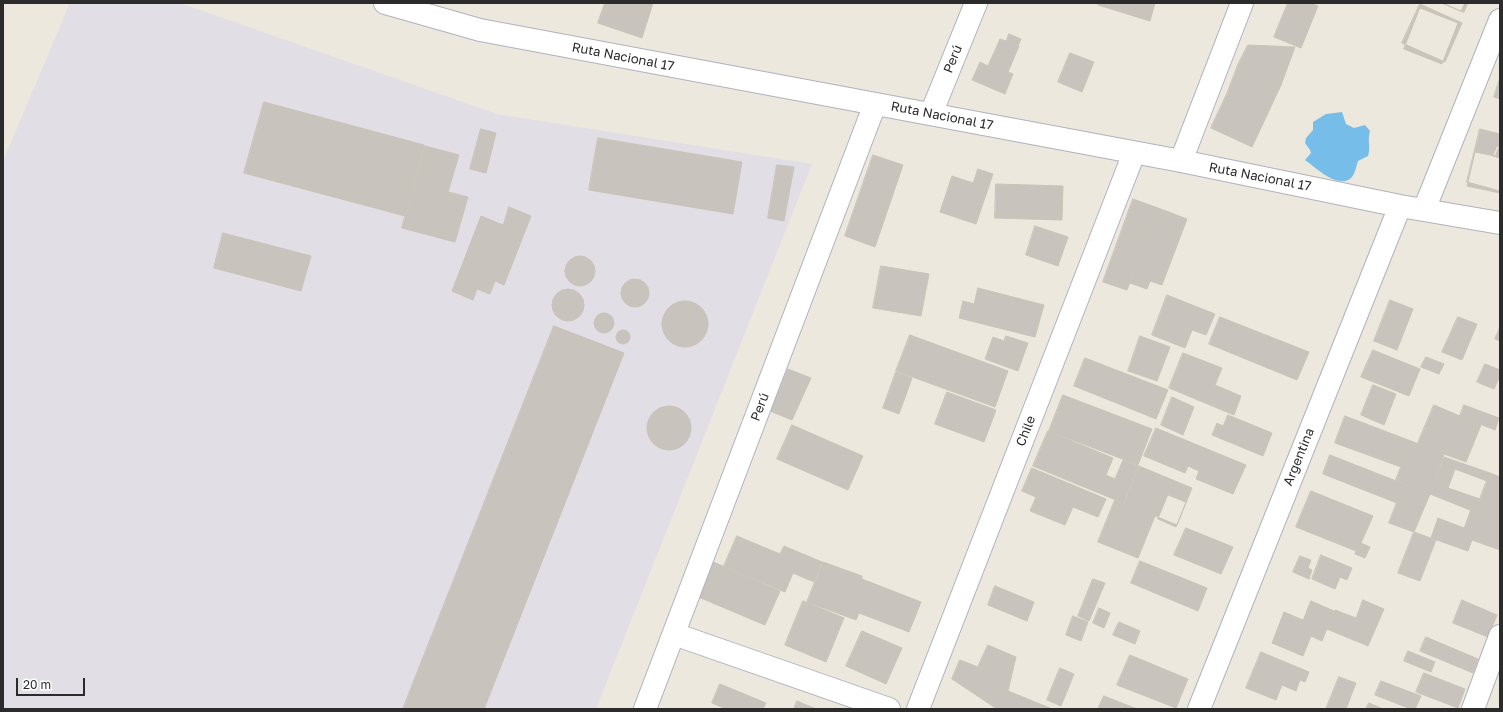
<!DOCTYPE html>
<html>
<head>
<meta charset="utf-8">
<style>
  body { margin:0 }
  #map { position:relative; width:1503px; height:712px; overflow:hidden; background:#ece8de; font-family:"Golos Text",sans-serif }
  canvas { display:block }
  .frame { position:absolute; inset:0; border:4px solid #2b2b2b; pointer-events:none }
  .scale { position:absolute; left:16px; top:678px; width:69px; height:18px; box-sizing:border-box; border:2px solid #2b2b2b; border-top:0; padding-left:5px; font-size:12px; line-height:14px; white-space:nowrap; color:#2b2b2b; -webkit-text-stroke:3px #fff; paint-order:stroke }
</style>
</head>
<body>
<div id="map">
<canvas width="1503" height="712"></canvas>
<div class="frame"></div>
<div class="scale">20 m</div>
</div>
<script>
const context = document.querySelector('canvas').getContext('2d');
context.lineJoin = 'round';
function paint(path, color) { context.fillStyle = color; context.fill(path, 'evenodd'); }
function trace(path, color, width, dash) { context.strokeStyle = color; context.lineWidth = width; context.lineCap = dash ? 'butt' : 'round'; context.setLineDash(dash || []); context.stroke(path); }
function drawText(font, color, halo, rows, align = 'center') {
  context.font = font + ' "Golos Text",sans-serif'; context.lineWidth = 3; context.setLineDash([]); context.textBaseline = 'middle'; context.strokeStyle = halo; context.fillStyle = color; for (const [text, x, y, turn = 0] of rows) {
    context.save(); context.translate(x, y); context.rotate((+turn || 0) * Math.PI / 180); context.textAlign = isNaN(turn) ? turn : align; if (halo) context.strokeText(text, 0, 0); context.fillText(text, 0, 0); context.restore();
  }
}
const industrial = new Path2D(`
  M 70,3 L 180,3 L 497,114 L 812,164 L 596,709 L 3,709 L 3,161 Z`);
const water = new Path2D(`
  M 1342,112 L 1346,124 L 1354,128 L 1365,125 L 1370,131 C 1367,140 1371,147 1368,156 L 1358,161 C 1356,167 1355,175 1350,179 C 1336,188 1315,167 1305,160 L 1311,153 L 1310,150 L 1305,143 L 1306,138 L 1313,130 L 1313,122 L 1326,114 Z`);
const building = new Path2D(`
  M 605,3 L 653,3 L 642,38 L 598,23 Z
  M 1099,3 L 1155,3 L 1150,21 L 1098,5 Z
  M 1288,3 L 1310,3 L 1318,6 L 1301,48 L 1274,37 Z
  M 1442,3 L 1468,3 L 1464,12 Z
  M 1443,3 L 1465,3 L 1461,11 Z
  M 1420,4 L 1462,23 L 1445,62 L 1402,43 Z
  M 1420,8 L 1458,23 L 1442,64 L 1404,49 Z
  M 1009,34 L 1021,39 L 1018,46 L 1019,46 L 1008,72 L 1013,74 L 1005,94 L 972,80 L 980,62 L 988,66 L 1000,39 L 1006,41 Z
  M 1248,45 L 1295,47 L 1281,85 L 1238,65 Z
  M 1070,53 L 1094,62 L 1082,92 L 1058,82 Z
  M 1238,65 L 1281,85 L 1268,113 L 1227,94 Z
  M 1500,78 L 1500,99 L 1494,97 Z
  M 1227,94 L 1268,113 L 1252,147 L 1211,128 Z
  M 264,102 L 424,145 L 405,216 L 244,173 Z
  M 481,129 L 496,133 L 486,173 L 470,169 Z
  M 1480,129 L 1500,134 L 1500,191 L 1467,182 Z
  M 598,138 L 742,162 L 733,214 L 589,190 Z
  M 425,146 L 459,155 L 448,192 L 468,197 L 455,242 L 402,228 Z
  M 1497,146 L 1500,147 L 1500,158 L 1493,156 Z
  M 1499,147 L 1500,147 L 1500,193 L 1467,186 L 1475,152 L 1495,156 Z
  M 873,155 L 903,165 L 875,247 L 845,236 Z
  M 777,165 L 794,167 L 784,221 L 768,218 Z
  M 978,169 L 993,174 L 976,224 L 940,212 L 952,176 L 973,183 Z
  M 996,184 L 1063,186 L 1062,220 L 995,218 Z
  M 1133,199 L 1158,208 L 1127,290 L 1103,282 Z
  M 509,207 L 531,216 L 504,285 L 495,281 L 490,294 L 477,289 L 473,300 L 452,291 L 481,216 L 503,225 Z
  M 1158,208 L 1187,219 L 1162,285 L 1150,281 L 1147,289 L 1130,283 Z
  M 1035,226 L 1068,237 L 1058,266 L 1026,255 Z
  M 223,233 L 311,256 L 301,291 L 214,268 Z
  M565 271a15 15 0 1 1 30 0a15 15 0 1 1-30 0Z
  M 881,266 L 929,274 L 921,316 L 873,308 Z
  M621 293a14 14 0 1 1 28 0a14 14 0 1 1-28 0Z
  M 978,288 L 1044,305 L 1035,337 L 959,318 L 963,301 L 974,304 Z
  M552 305a16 16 0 1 1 32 0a16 16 0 1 1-32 0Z
  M 1167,295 L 1215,314 L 1206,335 L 1192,330 L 1185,348 L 1152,335 Z
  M 1390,300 L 1413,309 L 1397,350 L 1374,341 Z
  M662 324a23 23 0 1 1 46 0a23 23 0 1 1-46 0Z
  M594 323a10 10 0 1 1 20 0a10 10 0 1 1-20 0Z
  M 1220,317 L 1309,352 L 1297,380 L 1209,344 Z
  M 1458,317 L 1477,324 L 1462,360 L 1442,352 Z
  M 554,326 L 624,353 L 484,709 L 403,709 Z
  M 1500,327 L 1500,341 L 1495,339 Z
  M616 337a7 7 0 1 1 14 0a7 7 0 1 1-14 0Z
  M 910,335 L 1008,371 L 995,407 L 896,371 Z
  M 1006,336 L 1028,343 L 1018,371 L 985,359 L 993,337 L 1004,341 Z
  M 1140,336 L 1170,347 L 1157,381 L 1128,371 Z
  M 1373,350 L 1420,369 L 1409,396 L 1361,377 Z
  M 1183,353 L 1222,368 L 1215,385 L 1241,396 L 1234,415 L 1169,388 Z
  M 1426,357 L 1444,364 L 1439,374 L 1421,367 Z
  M 1085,358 L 1168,390 L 1156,419 L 1074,386 Z
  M 1485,364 L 1500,370 L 1500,376 L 1494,389 L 1477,382 Z
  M 788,369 L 811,378 L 792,420 L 770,411 Z
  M 896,372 L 912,378 L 899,414 L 883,408 Z
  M 1373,385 L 1396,394 L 1384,425 L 1361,415 Z
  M 947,392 L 996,410 L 984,442 L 935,424 Z
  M 1063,395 L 1152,429 L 1138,465 L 1049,431 Z
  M 1172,397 L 1194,407 L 1183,435 L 1161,425 Z
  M 1434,405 L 1460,416 L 1444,454 L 1418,443 Z
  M 1464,405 L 1499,418 L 1495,430 L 1460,416 Z
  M647 428a22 22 0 1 1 44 0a22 22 0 1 1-44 0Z
  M 1228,415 L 1272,433 L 1263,456 L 1212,435 L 1217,423 L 1223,426 Z
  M 1345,416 L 1411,441 L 1401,467 L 1335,443 Z
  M 1460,416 L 1481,425 L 1466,462 L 1444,454 Z
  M 792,425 L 863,456 L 848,490 L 777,459 Z
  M 1156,428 L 1246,465 L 1233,494 L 1196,479 L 1199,471 L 1188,466 L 1185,473 L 1144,456 Z
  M 1048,431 L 1113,458 L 1106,475 L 1115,479 L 1123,460 L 1138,466 L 1123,503 L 1033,466 Z
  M 1411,441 L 1444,454 L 1430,494 L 1396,480 Z
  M 1330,455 L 1404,484 L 1397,503 L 1323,474 Z
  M 1444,457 L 1490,473 L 1487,481 L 1455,469 L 1448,488 L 1480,499 L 1475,512 L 1430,494 Z
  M 1139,466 L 1192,488 L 1177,525 L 1124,503 Z
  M 1032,468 L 1106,499 L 1098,517 L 1073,507 L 1065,525 L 1030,511 L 1036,497 L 1022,491 Z
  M 1490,473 L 1500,477 L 1500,521 L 1475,512 Z
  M 1404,484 L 1430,494 L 1414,532 L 1389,523 Z
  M 1311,491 L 1373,516 L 1361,543 L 1370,547 L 1365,558 L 1355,554 L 1356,551 L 1296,527 Z
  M 1168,495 L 1186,502 L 1176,527 L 1158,519 Z
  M 1115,500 L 1155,516 L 1138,558 L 1098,542 Z
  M 1471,510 L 1500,521 L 1500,550 L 1472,540 L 1468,551 L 1431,538 L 1438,518 L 1464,528 Z
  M 1186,528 L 1233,547 L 1221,574 L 1174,555 Z
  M 1414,532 L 1436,540 L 1420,581 L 1398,573 Z
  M 737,536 L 780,554 L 784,546 L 822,562 L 814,582 L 793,573 L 785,592 L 724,566 Z
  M 1321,555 L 1352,568 L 1347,580 L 1340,577 L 1335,589 L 1312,579 Z
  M 1300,556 L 1311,560 L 1308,568 L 1312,570 L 1309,579 L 1293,572 Z
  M 711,561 L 780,591 L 765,625 L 696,596 Z
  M 1140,561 L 1207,588 L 1198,611 L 1131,583 Z
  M 823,562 L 862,576 L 862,579 L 921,602 L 909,632 L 859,613 L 856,620 L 807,602 Z
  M 1093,579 L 1105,583 L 1089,621 L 1078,616 Z
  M 995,586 L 1034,602 L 1027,621 L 988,605 Z
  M 1363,600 L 1384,609 L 1368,646 L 1327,629 L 1335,610 L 1356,618 Z
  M 1462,600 L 1497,615 L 1488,637 L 1453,623 Z
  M 803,601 L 844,618 L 826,662 L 785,645 Z
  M 1311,601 L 1334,611 L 1322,641 L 1311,636 L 1303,656 L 1272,643 L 1284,612 L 1303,620 Z
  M 1099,608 L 1110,613 L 1104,628 L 1093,623 Z
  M 1073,616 L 1088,622 L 1081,641 L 1066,635 Z
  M 1119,622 L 1140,631 L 1135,644 L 1113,635 Z
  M 862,631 L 902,648 L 886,684 L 846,666 Z
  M 1426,637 L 1478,659 L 1473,673 L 1420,651 Z
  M 988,645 L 1016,657 L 1008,691 L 978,667 Z
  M 1408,651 L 1435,662 L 1431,672 L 1404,661 Z
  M 1261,652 L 1309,672 L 1305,682 L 1300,680 L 1296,691 L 1282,685 L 1276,700 L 1246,688 Z
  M 1130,655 L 1188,679 L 1176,708 L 1117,685 Z
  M 960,660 L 978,667 L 1008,691 L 1000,709 L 997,709 L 952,679 Z
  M 1060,668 L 1074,674 L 1061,706 L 1047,700 Z
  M 1424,673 L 1465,689 L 1458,708 L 1416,692 Z
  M 1339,677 L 1356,683 L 1346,709 L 1326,709 Z
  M 1381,681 L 1421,696 L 1415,709 L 1411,709 L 1375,695 Z
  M 720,684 L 766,703 L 763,709 L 726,709 L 712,703 Z
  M 1008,691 L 1050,708 L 1050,709 L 1000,709 Z
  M 1104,696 L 1137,709 L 1098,709 Z
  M 797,701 L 816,709 L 794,709 Z
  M 1369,703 L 1383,709 L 1366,709 Z`);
const minor = new Path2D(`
  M 385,3 L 480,30 L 1181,161 L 1400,206 L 1500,223
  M 931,114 L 976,3
  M 1181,161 L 1242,3
  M 1424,210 L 1500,20
  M 674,634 L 889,709
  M 645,709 L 875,104
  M 918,709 L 1134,153
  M 1199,709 L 1400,206
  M 1473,709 L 1500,636`);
const streetNames = [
  ["Ruta Nacional 17",623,57,11],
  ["Perú",953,59,-68],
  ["Ruta Nacional 17",942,116,11],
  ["Ruta Nacional 17",1260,177,11],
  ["Perú",760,407,-69],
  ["Chile",1026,431,-69],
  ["Argentina",1299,457,-68]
];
paint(industrial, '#e1dee5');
paint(water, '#76bde9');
paint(building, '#c8c4bd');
trace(building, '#c8c4b7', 1);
trace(minor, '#b1b2be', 24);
trace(minor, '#fff', 22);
drawText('13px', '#2b2b2b', '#fff', streetNames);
</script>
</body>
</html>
